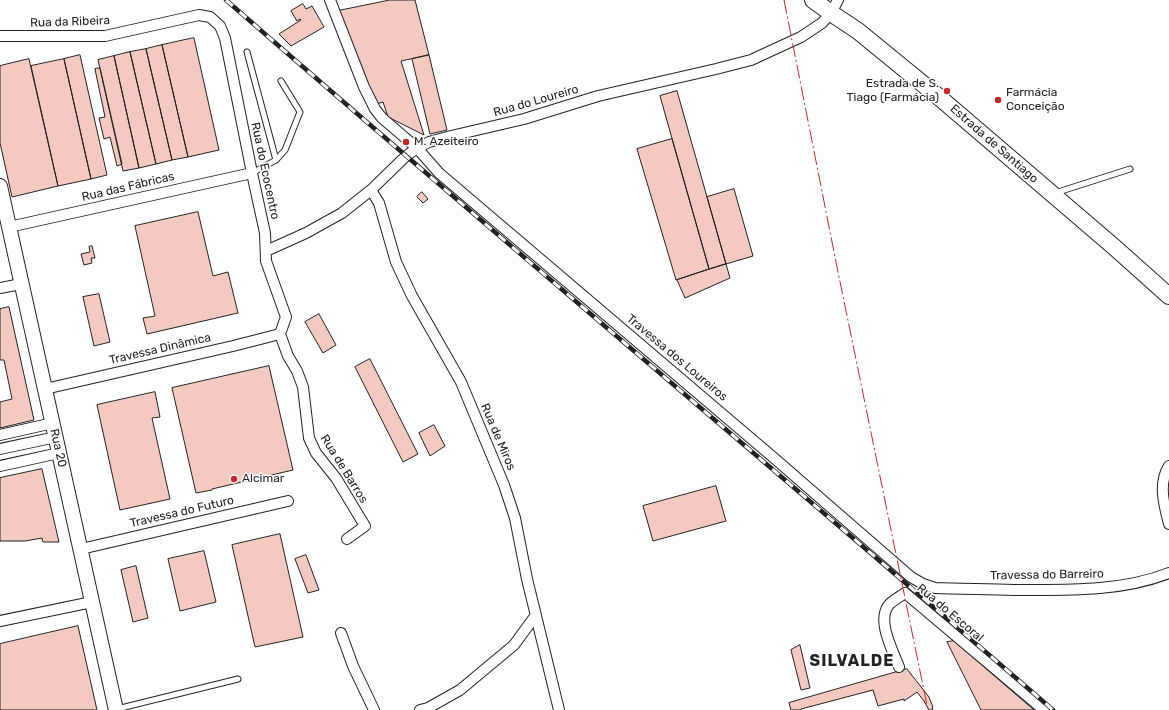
<!DOCTYPE html>
<html>
<head>
<meta charset="utf-8">
<style>
  body { margin:0 }
  canvas { display:block; background:#fff }
</style>
</head>
<body>
<canvas width="1169" height="710"></canvas>
<script>
const context = document.querySelector('canvas').getContext('2d');
context.lineJoin = 'round';
function paint(path, color) { context.fillStyle = color; context.fill(path, 'evenodd'); }
function trace(path, color, width, dash) { context.strokeStyle = color; context.lineWidth = width; context.lineCap = dash ? 'butt' : 'round'; context.setLineDash(dash || []); context.stroke(path); }
function drawText(font, color, halo, rows, align = 'center') {
  context.font = font + ' Rubik,sans-serif'; context.lineWidth = 3; context.setLineDash([]); context.textBaseline = 'middle'; context.strokeStyle = halo; context.fillStyle = color; for (const [text, x, y, turn = 0] of rows) {
    context.save(); context.translate(x, y); context.rotate((+turn || 0) * Math.PI / 180); context.textAlign = isNaN(turn) ? turn : align; if (halo) context.strokeText(text, 0, 0); context.fillText(text, 0, 0); context.restore();
  }
}
const building = new Path2D(`
  M 390,0 L 415,0 L 429,55 L 401,61 L 424,135 L 388,117 L 383,102 L 376,104 L 338,11 Z
  M 303,4 L 306,9 L 312,6 L 324,27 L 291,46 L 279,34 L 301,20 L 300,19 L 297,21 L 291,11 Z
  M 194,38 L 219,150 L 188,157 L 162,45 Z
  M 162,45 L 188,157 L 172,160 L 146,49 Z
  M 146,49 L 172,160 L 156,164 L 130,52 Z
  M 130,52 L 156,164 L 139,168 L 114,56 Z
  M 80,55 L 107,175 L 91,179 L 64,59 Z
  M 429,55 L 447,130 L 430,134 L 412,59 Z
  M 114,56 L 139,168 L 123,171 L 98,60 Z
  M 29,59 L 58,186 L 12,197 L 0,143 L 0,66 Z
  M 64,59 L 91,179 L 58,186 L 31,66 Z
  M 100,68 L 122,164 L 117,166 L 110,137 L 104,139 L 99,118 L 105,117 L 95,69 Z
  M 677,91 L 726,264 L 709,269 L 660,96 Z
  M 672,139 L 709,269 L 676,280 L 637,149 Z
  M 734,189 L 753,256 L 726,264 L 707,197 Z
  M 422,192 L 428,199 L 423,203 L 417,197 Z
  M 198,212 L 213,276 L 228,272 L 238,313 L 147,334 L 143,318 L 155,316 L 135,226 Z
  M 92,246 L 95,258 L 91,258 L 92,263 L 84,265 L 81,254 L 90,252 L 89,247 Z
  M 726,264 L 730,278 L 685,298 L 677,280 Z
  M 99,294 L 110,342 L 94,346 L 83,297 Z
  M 9,307 L 34,420 L 0,428 L 0,402 L 12,399 L 4,360 L 0,360 L 0,309 Z
  M 319,314 L 336,345 L 323,353 L 305,322 Z
  M 370,359 L 418,454 L 403,462 L 355,367 Z
  M 269,366 L 293,470 L 212,489 L 212,490 L 196,493 L 172,388 Z
  M 155,392 L 160,417 L 152,418 L 170,499 L 120,510 L 97,405 Z
  M 434,425 L 445,446 L 430,456 L 419,433 Z
  M 42,469 L 59,542 L 43,542 L 42,538 L 25,541 L 0,541 L 0,478 Z
  M 716,486 L 726,521 L 653,541 L 643,506 Z
  M 280,534 L 303,637 L 255,647 L 232,545 Z
  M 204,551 L 216,602 L 180,611 L 168,559 Z
  M 306,555 L 319,590 L 308,593 L 295,559 Z
  M 136,566 L 148,618 L 133,622 L 121,570 Z
  M 78,626 L 97,710 L 0,710 L 0,644 Z
  M 954,641 L 1034,710 L 981,710 L 947,642 Z
  M 800,645 L 810,688 L 801,690 L 791,650 Z
  M 907,669 L 929,697 L 933,707 L 932,708 L 933,710 L 929,710 L 924,701 L 917,692 L 904,701 L 904,699 L 878,706 L 873,690 L 801,709 L 801,710 L 791,710 L 789,703 Z`);
const service = new Path2D(`
  M 247,52 L 276,160
  M 252,173 L 276,160 L 285,150 L 300,112 L 281,81
  M 1055,193 L 1130,169
  M 117,709 L 238,679`);
const minor = new Path2D(`
  M 330,0 L 364,87 L 375,109 L 382,118 L 417,148 L 439,173 L 774,458 L 911,577 L 923,584 L 935,588 C 961,589 988,589 1014,590 C 1066,590 1121,592 1169,573
  M 0,36 L 105,36 L 199,15 L 210,17 L 220,26 L 225,38 L 252,173 L 265,233 L 266,261 L 286,317 L 280,334
  M 371,190 L 379,203 L 396,262 L 412,296 L 461,382 L 504,485 L 515,518 L 527,579 L 559,710
  M 9,227 L 252,173
  M 266,251 L 306,233 L 342,213 L 371,190 L 405,157 L 417,148 L 429,142 L 451,136 L 524,119 L 598,96 L 716,69 L 751,60 L 801,37 L 822,23 L 831,13 L 838,0
  M 0,288 L 21,284
  M 280,334 L 288,356 L 297,371 L 303,387 L 309,438 L 316,453 L 336,478 L 365,526 L 347,539
  M 45,389 L 233,346 L 280,334
  M 0,435 L 53,423
  M 0,449 L 56,437
  M 0,466 L 59,453
  M 1169,466 C 1158,483 1164,505 1169,524
  M 81,549 L 288,501
  M 0,621 L 92,602
  M 341,633 L 353,666 L 374,710
  M 899,667 C 893,651 877,622 888,606 C 891,601 900,597 905,593 L 1044,710
  M 420,710 L 428,708 L 460,690 L 514,645 L 536,615`);
const secondary = new Path2D(`
  M 0,186 L 116,710`);
const primary = new Path2D(`
  M 813,0 L 831,13 L 858,31 L 940,98 L 1113,246 L 1169,296`);
const rail = new Path2D(`
  M 226,0 C 500,239 778,472 1053,710`);
const power = new Path2D(`
  M 784,0 L 837,267 L 928,710`);
const markers = [
  [947,91,4,"#c62828"],
  [998,100,4,"#c62828"],
  [406,142,4,"#c62828"],
  [234,479,4,"#c62828"]
];
const streetNames = [
  ["Rua da Ribeira",70,22,-2],
  ["Rua do Loureiro",536,101,-16],
  ["Estrada de Santiago",994,144,41],
  ["Rua do Ecocentro",265,171,78],
  ["Rua das Fábricas",128,187,-13],
  ["Travessa Dinâmica",160,349,-13],
  ["Travessa dos Loureiros",677,358,40],
  ["Rua de Miros",498,437,67],
  ["Rua 20",58,448,77],
  ["Rua de Barros",344,469,58],
  ["Travessa do Futuro",182,512,-13],
  ["Travessa do Barreiro",1047,575,-1],
  ["Rua do Escoral",950,613,40]
];
const poiNames = [
  ["Estrada de S.",939,84,"right"],
  ["Tiago (Farmácia)",939,98,"right"],
  ["Farmácia",1006,93],
  ["Conceição",1006,107],
  ["M. Azeiteiro",414,142],
  ["Alcimar",242,479]
];
const districtNames = [
  ["SILVALDE",852,661]
];
paint(building, '#f3c9c0');
trace(building, '#222', 1);
trace(service, '#222', 7);
trace(minor, '#222', 12);
trace(secondary, '#222', 16);
trace(primary, '#222', 18);
trace(service, '#fff', 5);
trace(minor, '#fff', 10);
trace(secondary, '#fff', 14);
trace(primary, '#fff', 16);
trace(rail, '#222', 4.5);
trace(rail, '#fff', 3, [9]);
trace(power, '#c62828', 1, [14, 3, 2, 3]);
for (const [x, y, r, color] of markers) { const dot = new Path2D(); dot.arc(x, y, r, 0, 2 * Math.PI); context.fillStyle = color; context.fill(dot); trace(dot, '#fff', 1.5); }
drawText('12px', '#222', '#fff', streetNames);
drawText('12px', '#222', '#fff', poiNames, 'left');
context.letterSpacing = '1px';
drawText('bold 16px', '#222', '#fff', districtNames);
context.letterSpacing = '0px';
</script>
</body>
</html>
